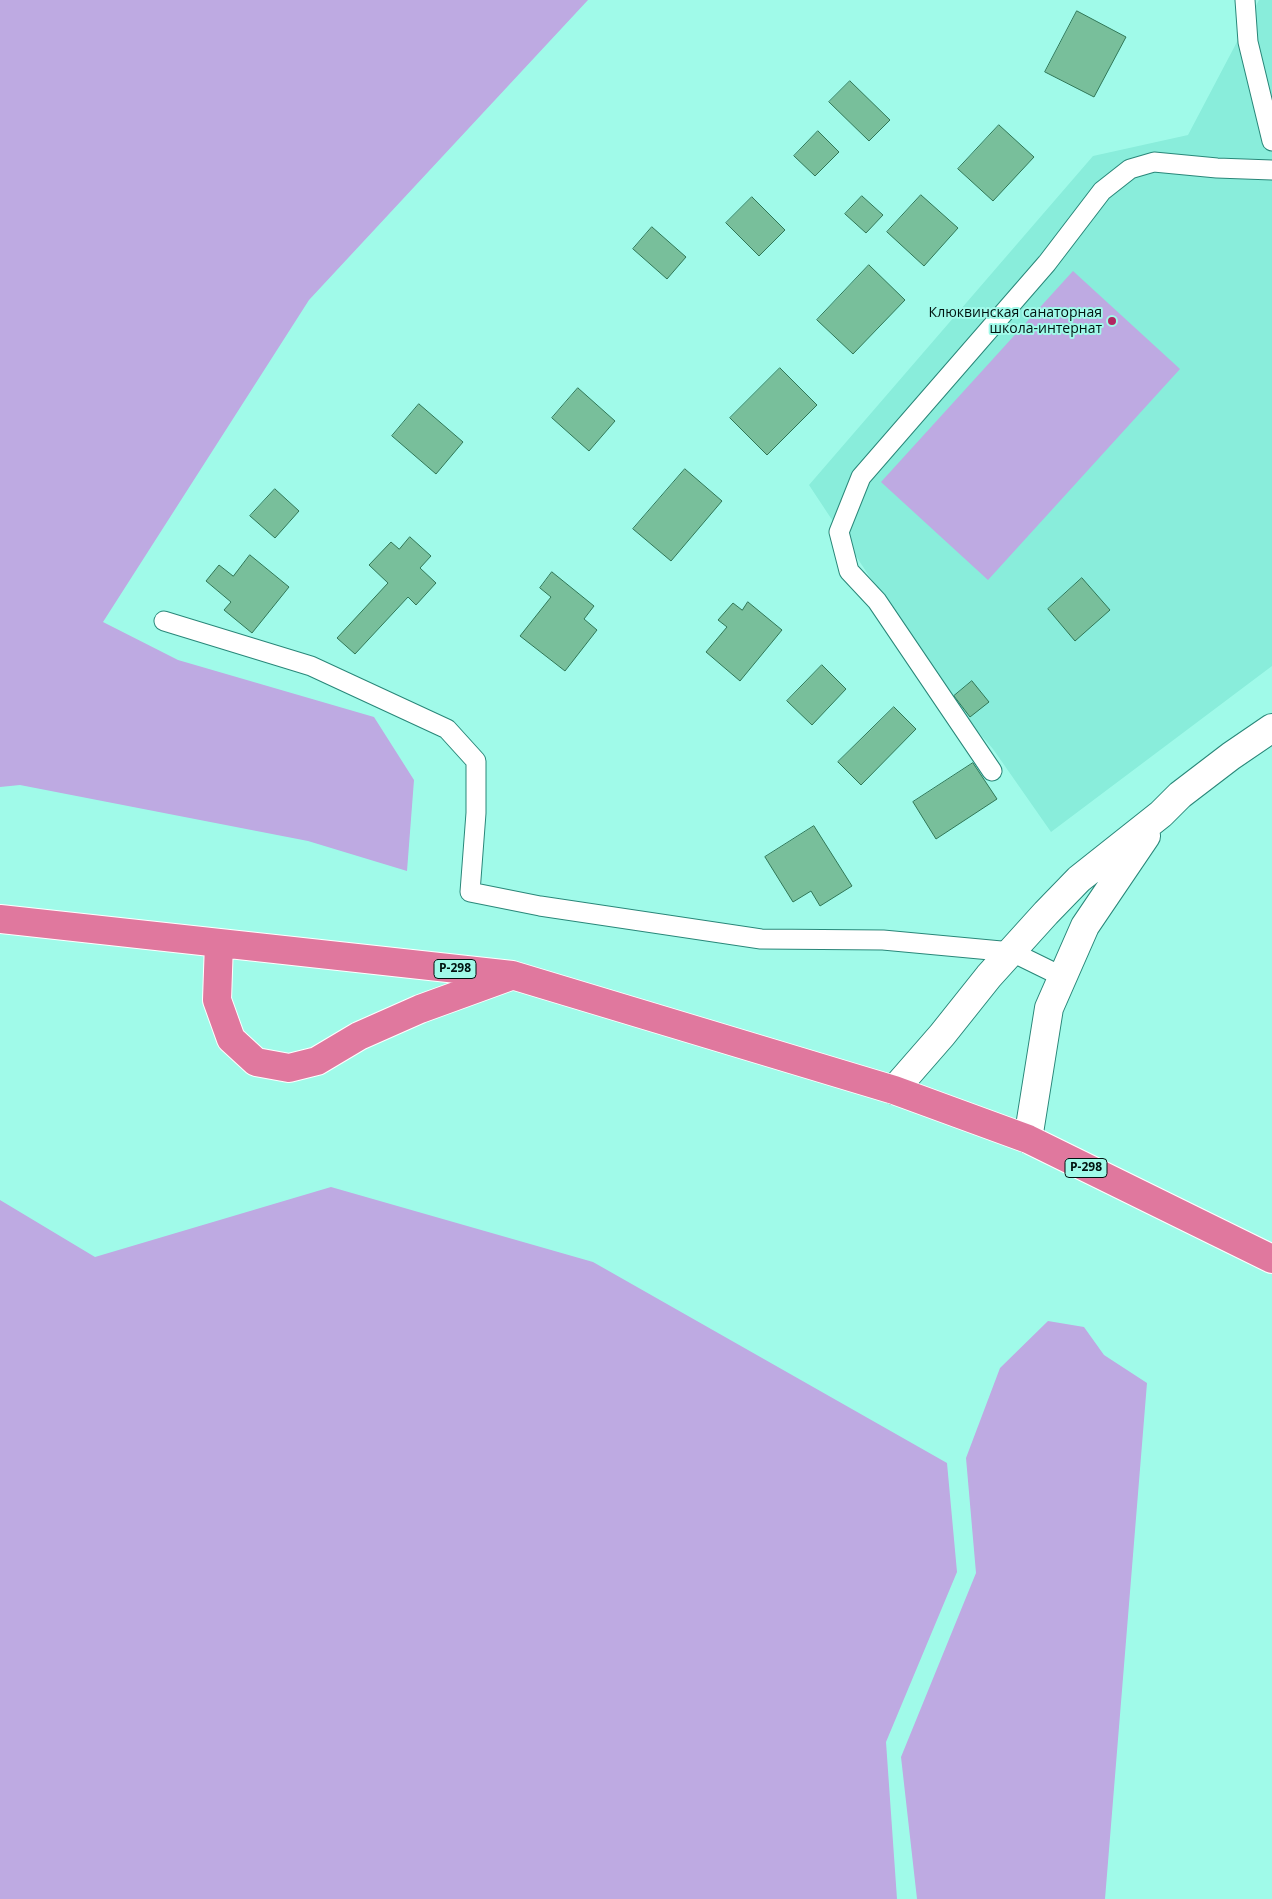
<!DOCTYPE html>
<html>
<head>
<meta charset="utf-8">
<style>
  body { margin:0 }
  canvas { display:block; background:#a0fae9 }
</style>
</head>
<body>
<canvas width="1272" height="1899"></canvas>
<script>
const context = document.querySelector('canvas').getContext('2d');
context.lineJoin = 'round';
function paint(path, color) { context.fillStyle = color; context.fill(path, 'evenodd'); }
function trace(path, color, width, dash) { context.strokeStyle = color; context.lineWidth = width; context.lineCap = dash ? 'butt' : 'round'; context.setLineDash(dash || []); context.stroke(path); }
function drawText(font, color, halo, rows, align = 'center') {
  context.font = font + ' "Open Sans",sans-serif'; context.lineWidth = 4; context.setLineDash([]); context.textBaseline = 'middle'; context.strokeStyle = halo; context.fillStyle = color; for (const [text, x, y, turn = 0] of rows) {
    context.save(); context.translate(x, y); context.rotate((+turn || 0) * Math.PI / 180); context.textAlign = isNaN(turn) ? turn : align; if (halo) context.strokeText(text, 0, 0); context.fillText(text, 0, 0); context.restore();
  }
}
const built = new Path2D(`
  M 1259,0 L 1272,0 L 1272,666 L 1051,832 L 993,749 L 953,703 L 809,485 L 1093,156 L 1188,135 Z`);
const green = new Path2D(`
  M 0,0 L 588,0 L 309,300 L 103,622 L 178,660 L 374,717 L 414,780 L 407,871 L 308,841 L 20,785 L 0,787 Z
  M 1073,271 L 1180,369 L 988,580 L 881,482 Z
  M 331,1187 L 593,1262 L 947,1463 L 957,1572 L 886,1742 L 897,1899 L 0,1899 L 0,1200 L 95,1257 Z
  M 1048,1321 L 1084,1327 L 1104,1355 L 1147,1383 L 1105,1899 L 917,1899 L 901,1757 L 976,1573 L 966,1458 L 1000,1368 Z`);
const building = new Path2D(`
  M 1077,11 L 1126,37 L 1094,97 L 1045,72 Z
  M 850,81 L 890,120 L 869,141 L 829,102 Z
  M 999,125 L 1034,157 L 993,201 L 958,169 Z
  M 818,131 L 839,152 L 815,176 L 794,156 Z
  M 921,195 L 958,228 L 924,266 L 887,232 Z
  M 862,196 L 883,215 L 866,233 L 845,214 Z
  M 752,197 L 785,230 L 759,256 L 726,223 Z
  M 652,227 L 686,257 L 667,279 L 633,249 Z
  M 869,265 L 905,300 L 853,354 L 817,320 Z
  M 780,368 L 817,405 L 767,455 L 730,418 Z
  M 578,388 L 615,421 L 589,451 L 552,418 Z
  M 419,404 L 463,442 L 436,474 L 392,436 Z
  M 685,469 L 722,501 L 671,561 L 633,529 Z
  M 275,489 L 299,511 L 275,538 L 250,516 Z
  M 410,537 L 431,556 L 420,568 L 436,583 L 416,605 L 408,597 L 355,654 L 337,638 L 388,583 L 369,565 L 391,542 L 399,549 Z
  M 250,555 L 289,587 L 252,633 L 224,610 L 231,602 L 206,581 L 219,565 L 233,576 Z
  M 552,572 L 594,606 L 584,619 L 597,630 L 565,671 L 520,636 L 551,597 L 540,588 Z
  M 1082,578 L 1110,610 L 1075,641 L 1048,609 Z
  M 748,602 L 782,630 L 740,681 L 706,652 L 727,627 L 718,620 L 733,603 L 742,610 Z
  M 822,665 L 846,689 L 812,725 L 787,701 Z
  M 972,681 L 989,702 L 970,717 L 954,696 Z
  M 894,707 L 916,729 L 861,785 L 838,762 Z
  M 973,763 L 997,799 L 936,839 L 913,802 Z
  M 814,826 L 852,886 L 820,906 L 811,891 L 793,902 L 765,857 Z`);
const service = new Path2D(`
  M 1245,0 L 1248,42 L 1272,141
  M 164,621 L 311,666 L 447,729 L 476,761 L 476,813 L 470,892 L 540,906 L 761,939 L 883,940 L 1012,952 L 1063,977
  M 992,771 L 877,601 L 849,571 L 839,532 L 861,477 L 1047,263 L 1102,191 L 1130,169 L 1154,162 L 1217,168 L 1272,170`);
const minor = new Path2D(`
  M 894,1090 L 942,1035 L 989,976 L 1046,913 L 1079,879 L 1161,814 L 1180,795 L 1231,756 L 1272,728
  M 1028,1139 L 1049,1008 L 1085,926 L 1146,836`);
const trunk = new Path2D(`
  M 0,919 L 512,975 L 894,1090 L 1028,1139 L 1272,1259
  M 219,943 L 217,1000 L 231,1039 L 256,1062 L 289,1068 L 317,1061 L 359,1036 L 420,1009 L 508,977`);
const markers = [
  [1112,321,5,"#b22661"]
];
const shields = [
  [455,969,42],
  [1086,1168,42]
];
const shieldNames = [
  ["Р-298",455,969],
  ["Р-298",1086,1168]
];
const poiNames = [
  ["Клюквинская санаторная",1102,313],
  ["школа-интернат",1102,329]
];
paint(built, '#89eddb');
paint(green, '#beaae2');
paint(building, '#78bf9b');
trace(building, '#307757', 1);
trace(service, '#298779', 21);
trace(minor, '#298779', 30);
trace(trunk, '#fff', 30);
trace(service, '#fff', 19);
trace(minor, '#fff', 28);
trace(trunk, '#e0789e', 28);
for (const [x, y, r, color] of markers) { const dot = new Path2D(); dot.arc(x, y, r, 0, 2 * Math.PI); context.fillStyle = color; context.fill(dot); trace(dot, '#a0fae9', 2); }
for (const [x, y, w] of shields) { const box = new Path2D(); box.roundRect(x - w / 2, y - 9.5, w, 19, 4); context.fillStyle = '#a0fae9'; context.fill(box); trace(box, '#001310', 1); }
drawText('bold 12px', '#001310', null, shieldNames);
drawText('14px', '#001310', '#a0fae9', poiNames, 'right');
</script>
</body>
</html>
